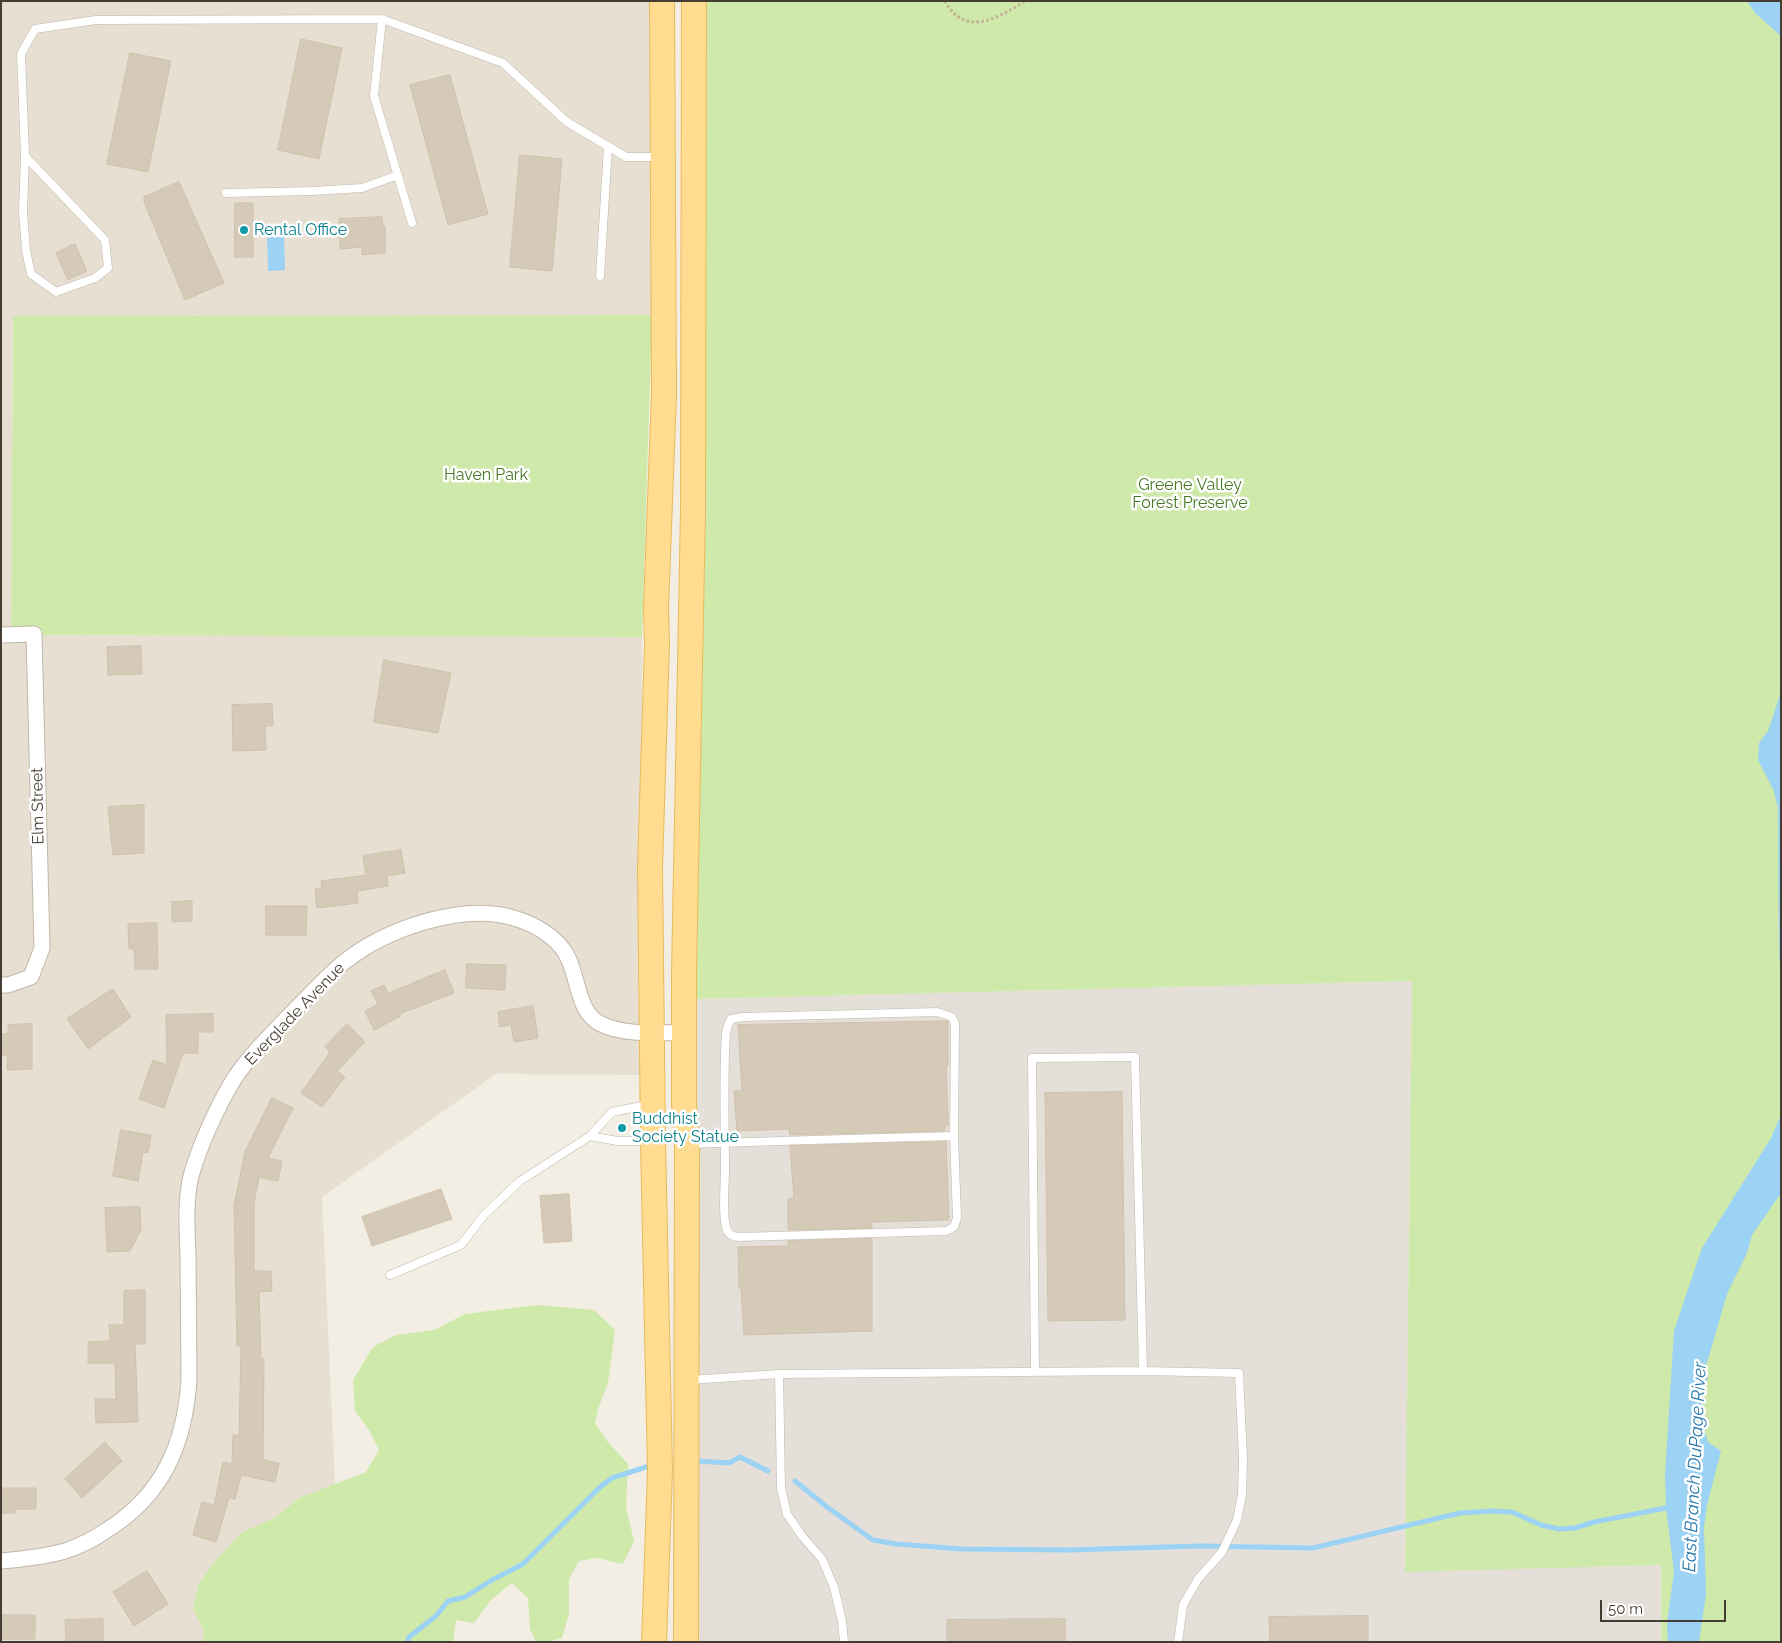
<!DOCTYPE html>
<html>
<head>
<meta charset="utf-8">
<style>
  body { margin:0 }
  #map { position:relative; width:1782px; height:1643px; overflow:hidden; background:#f3eee3; font-family:Raleway,sans-serif }
  canvas { display:block }
  .frame { position:absolute; inset:0; border:2px solid #453d33; pointer-events:none }
  .scale { position:absolute; left:1600px; top:1600px; width:126px; height:22px; box-sizing:border-box; border:2px solid #453d33; border-top:0; padding-left:6px; font-size:15px; line-height:18px; white-space:nowrap; color:#453d33; -webkit-text-stroke:4px #fff; paint-order:stroke }
</style>
</head>
<body>
<div id="map">
<canvas width="1782" height="1643"></canvas>
<div class="frame"></div>
<div class="scale">50 m</div>
</div>
<script>
const context = document.querySelector('canvas').getContext('2d');
context.lineJoin = 'round';
function paint(path, color) { context.fillStyle = color; context.fill(path, 'evenodd'); }
function trace(path, color, width, dash) { context.strokeStyle = color; context.lineWidth = width; context.lineCap = dash ? 'butt' : 'round'; context.setLineDash(dash || []); context.stroke(path); }
function drawText(font, color, halo, rows, align = 'center') {
  context.font = font + ' Raleway,sans-serif'; context.lineWidth = 5; context.setLineDash([]); context.textBaseline = 'middle'; context.strokeStyle = halo; context.fillStyle = color; for (const [text, x, y, turn = 0] of rows) {
    context.save(); context.translate(x, y); context.rotate((+turn || 0) * Math.PI / 180); context.textAlign = isNaN(turn) ? turn : align; if (halo) context.strokeText(text, 0, 0); context.fillText(text, 0, 0); context.restore();
  }
}
const residential = new Path2D(`
  M 1,1 L 652,1 L 652,315 L 13,316 L 11,635 L 642,637 L 643,1075 L 496,1074 L 322,1197 L 335,1485 L 299,1498 L 276,1517 L 241,1533 L 193,1609 L 204,1631 L 202,1642 L 1,1642 Z`);
const industrial = new Path2D(`
  M 1412,981 L 1405,1571 L 1662,1565 L 1661,1642 L 694,1642 L 696,999 Z`);
const green = new Path2D(`
  M 698,1 L 1781,1 L 1781,1642 L 1661,1642 L 1661,1565 L 1405,1572 L 1412,981 L 696,999 Z
  M 652,315 L 642,637 L 11,635 L 13,316 Z
  M 537,1305 L 594,1310 L 615,1330 L 608,1383 L 598,1409 L 595,1423 L 607,1441 L 628,1464 L 626,1507 L 634,1541 L 623,1564 L 597,1558 L 579,1561 L 569,1579 L 569,1614 L 562,1638 L 547,1642 L 536,1642 L 530,1629 L 528,1598 L 512,1583 L 491,1600 L 474,1623 L 456,1620 L 453,1642 L 202,1642 L 204,1631 L 193,1609 L 198,1585 L 216,1560 L 241,1533 L 276,1517 L 299,1498 L 366,1472 L 379,1450 L 369,1430 L 355,1411 L 353,1380 L 373,1347 L 396,1335 L 434,1330 L 465,1314 Z`);
const water = new Path2D(`
  M 1747,1 L 1781,1 L 1781,36 L 1755,13 Z
  M 284,232 L 285,270 L 268,271 L 267,233 Z
  M 1781,686 L 1781,973 L 1779,955 L 1778,808 L 1774,791 L 1758,760 L 1759,743 L 1768,731 L 1779,698 Z
  M 1781,1115 L 1781,1193 L 1752,1235 L 1747,1253 L 1727,1294 L 1704,1373 L 1708,1378 L 1704,1389 L 1701,1419 L 1708,1442 L 1721,1451 L 1707,1505 L 1704,1527 L 1706,1594 L 1699,1642 L 1668,1642 L 1667,1624 L 1674,1571 L 1666,1508 L 1665,1474 L 1674,1331 L 1702,1248 L 1771,1138 Z`);
const stream = new Path2D(`
  M 696,1461 L 729,1463 L 740,1457 L 768,1471
  M 795,1481 L 827,1507 L 873,1540 L 896,1544 L 962,1549 L 1069,1550 L 1199,1546 L 1313,1548 L 1460,1513 L 1493,1511
  M 1490,1511 L 1512,1512 L 1541,1525 L 1559,1529 L 1575,1528 L 1594,1522 L 1671,1507
  M 407,1642 L 409,1637 L 436,1616 L 448,1601 L 465,1597 L 492,1580 L 523,1564 L 599,1488 L 612,1478 L 646,1467`);
const building = new Path2D(`
  M 301,39 L 342,48 L 319,159 L 278,150 Z
  M 130,53 L 171,61 L 148,172 L 107,164 Z
  M 450,75 L 488,214 L 448,225 L 410,85 Z
  M 520,155 L 562,159 L 552,271 L 510,267 Z
  M 179,182 L 224,283 L 185,300 L 144,202 L 144,197 Z
  M 235,203 L 253,203 L 253,257 L 235,257 Z
  M 382,217 L 383,226 L 385,226 L 385,253 L 362,255 L 362,247 L 340,249 L 339,219 Z
  M 75,244 L 87,271 L 68,280 L 56,253 Z
  M 141,646 L 142,674 L 108,675 L 107,647 Z
  M 384,660 L 451,673 L 438,733 L 374,722 Z
  M 272,704 L 273,726 L 265,726 L 266,750 L 233,751 L 232,705 Z
  M 144,805 L 144,853 L 113,855 L 108,807 Z
  M 401,850 L 405,873 L 387,876 L 388,886 L 357,891 L 358,903 L 317,908 L 315,889 L 322,888 L 321,881 L 366,875 L 363,856 Z
  M 192,901 L 192,921 L 172,922 L 172,902 Z
  M 266,906 L 307,906 L 306,935 L 266,935 Z
  M 157,923 L 158,969 L 135,969 L 134,949 L 129,949 L 128,924 Z
  M 467,964 L 506,965 L 505,990 L 466,988 Z
  M 445,970 L 454,993 L 399,1014 L 401,1016 L 374,1030 L 365,1011 L 378,1004 L 371,991 L 384,985 L 388,993 Z
  M 113,989 L 131,1017 L 88,1049 L 67,1019 Z
  M 533,1006 L 538,1038 L 514,1042 L 511,1025 L 500,1027 L 498,1012 Z
  M 213,1014 L 213,1032 L 198,1032 L 198,1053 L 183,1053 L 164,1108 L 139,1099 L 153,1060 L 167,1065 L 166,1015 Z
  M 946,1021 L 948,1021 L 948,1066 L 946,1066 L 948,1125 L 945,1125 L 945,1131 L 790,1135 L 789,1129 L 737,1131 L 734,1091 L 742,1091 L 738,1025 Z
  M 32,1024 L 32,1069 L 7,1070 L 8,1056 L 1,1055 L 1,1034 L 8,1034 L 8,1025 Z
  M 347,1024 L 365,1042 L 337,1071 L 345,1077 L 322,1107 L 301,1093 L 330,1052 L 325,1047 Z
  M 1122,1092 L 1125,1320 L 1048,1321 L 1045,1093 Z
  M 272,1098 L 293,1108 L 268,1158 L 282,1161 L 278,1181 L 259,1177 L 254,1203 L 254,1271 L 271,1271 L 272,1291 L 259,1292 L 261,1359 L 264,1359 L 263,1460 L 279,1463 L 275,1482 L 241,1475 L 235,1499 L 229,1498 L 216,1542 L 193,1535 L 202,1502 L 214,1505 L 223,1462 L 232,1464 L 233,1435 L 239,1435 L 241,1346 L 237,1346 L 234,1205 L 245,1152 Z
  M 121,1130 L 151,1135 L 148,1153 L 143,1152 L 138,1181 L 113,1176 Z
  M 946,1142 L 949,1220 L 872,1222 L 872,1228 L 788,1230 L 788,1199 L 794,1198 L 790,1146 Z
  M 441,1189 L 452,1219 L 372,1246 L 362,1217 Z
  M 569,1194 L 572,1241 L 544,1243 L 540,1196 Z
  M 140,1207 L 141,1230 L 130,1251 L 107,1252 L 105,1208 Z
  M 872,1239 L 872,1331 L 744,1335 L 741,1288 L 739,1288 L 738,1247 L 788,1246 L 788,1241 Z
  M 145,1290 L 145,1344 L 135,1344 L 138,1422 L 96,1423 L 95,1399 L 116,1399 L 115,1363 L 88,1363 L 88,1342 L 110,1341 L 109,1325 L 124,1325 L 124,1291 Z
  M 105,1442 L 122,1461 L 82,1498 L 65,1479 Z
  M 1,1488 L 36,1488 L 36,1509 L 15,1509 L 15,1513 L 1,1513 Z
  M 147,1571 L 168,1604 L 134,1626 L 113,1592 Z
  M 1,1615 L 35,1615 L 35,1639 L 1,1639 Z
  M 1368,1616 L 1368,1642 L 1270,1642 L 1269,1617 Z
  M 103,1619 L 103,1642 L 66,1642 L 65,1620 Z
  M 1065,1619 L 1065,1642 L 947,1642 L 947,1620 Z`);
const path = new Path2D(`
  M 945,1 C 965,38 998,18 1025,1`);
const service = new Path2D(`
  M 382,19 L 374,96 L 412,223
  M 25,156 L 105,240 L 108,268 L 95,278 L 56,292 L 31,274 L 26,250 L 23,212 L 25,156 L 21,54 L 35,29 L 96,20 L 382,19 L 503,63 L 567,122 L 626,157 L 661,157
  M 226,193 L 313,191 L 362,188 L 398,175
  M 600,276 L 608,146
  M 649,1141 L 617,1141 L 590,1136 L 612,1112 L 651,1104
  M 689,1144 C 777,1141 866,1138 954,1136 L 957,1218 L 954,1227 L 946,1231 L 740,1237 C 733,1237 728,1235 726,1227 C 722,1212 725,1185 725,1169 C 725,1124 723,1078 726,1033 C 727,1028 728,1024 731,1019 L 743,1017 L 937,1012 L 952,1017 L 955,1024 L 954,1136
  M 390,1275 L 461,1245 L 484,1215 L 520,1181 L 590,1136
  M 1035,1372 L 1032,1058 L 1135,1057 L 1143,1371
  M 779,1374 L 781,1488 L 787,1514 L 802,1536 L 822,1559 L 834,1587 L 842,1621 L 844,1642
  M 689,1380 L 779,1374 L 1143,1371 L 1239,1373 L 1243,1458 L 1242,1495 L 1237,1520 L 1222,1552 L 1198,1579 L 1183,1605 L 1178,1642`);
const minor = new Path2D(`
  M 1,635 L 34,634 L 42,948 L 31,977 L 8,985 L 1,985
  M 1,1561 C 23,1559 44,1557 65,1551 C 80,1546 94,1539 107,1530 C 163,1495 185,1444 189,1379 C 189,1338 188,1297 188,1255 C 187,1230 185,1201 191,1176 C 199,1147 218,1105 234,1079 C 248,1057 268,1038 286,1019 C 305,1000 323,980 343,963 C 385,929 464,901 517,919 C 536,925 556,937 566,954 C 579,975 576,1012 601,1024 C 626,1036 657,1032 684,1033`);
const primary = new Path2D(`
  M 654,1642 L 660,1471 L 653,1141 L 650,868 L 657,644 L 656,608 L 664,394 L 662,1
  M 686,1642 L 687,1144 L 684,1105 L 684,973 L 693,511 L 694,1`);
const markers = [
  [244,230,5,"#0f9aa8"],
  [622,1128,5,"#0f9aa8"]
];
const cultureNames = [
  ["Rental Office",254,230],
  ["Buddhist",632,1119],
  ["Society Statue",632,1137]
];
const parkNames = [
  ["Haven Park",486,475],
  ["Greene Valley",1190,485],
  ["Forest Preserve",1190,503]
];
const streetNames = [
  ["Elm Street",38,806,-91],
  ["Everglade Avenue",295,1014,-46]
];
const waterNames = [
  ["East Branch DuPage River",1695,1467,-87]
];
paint(residential, '#e7dfd1');
paint(industrial, '#e4dfd9');
paint(green, '#cfe9aa');
paint(water, '#9cd2f3');
trace(stream, '#9cd2f3', 5);
paint(building, '#d5c9b8');
trace(building, '#d0c1ab', 1);
trace(service, '#c1b8a9', 9);
trace(minor, '#c1b8a9', 17);
trace(primary, '#e9ba5b', 26);
trace(path, '#c1b196', 3, [2.5, 2.5]);
trace(service, '#fff', 8);
trace(minor, '#fff', 15);
trace(primary, '#ffdc90', 24);
for (const [x, y, r, color] of markers) { const dot = new Path2D(); dot.arc(x, y, r, 0, 2 * Math.PI); context.fillStyle = color; context.fill(dot); trace(dot, '#fff', 2); }
drawText('16px', '#0d838f', '#fff', cultureNames, 'left');
drawText('16px', '#477924', '#fff', parkNames);
drawText('16px', '#453d33', '#fff', streetNames);
drawText('italic 18px', '#2779ad', '#fff', waterNames);
</script>
</body>
</html>
